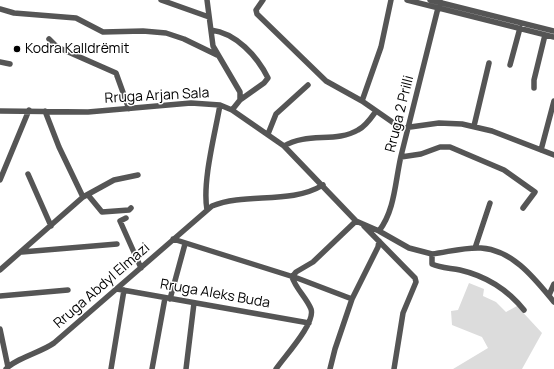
<!DOCTYPE html>
<html>
<head>
<meta charset="utf-8">
<style>
  body { margin:0 }
  canvas { display:block; background:#fff }
</style>
</head>
<body>
<canvas width="554" height="369"></canvas>
<script>
const context = document.querySelector('canvas').getContext('2d');
context.lineJoin = 'round';
function paint(path, color) { context.fillStyle = color; context.fill(path, 'evenodd'); }
function trace(path, color, width, dash) { context.strokeStyle = color; context.lineWidth = width; context.lineCap = dash ? 'butt' : 'round'; context.setLineDash(dash || []); context.stroke(path); }
function drawText(font, color, halo, rows, align = 'center') {
  context.font = font + ' Manrope,sans-serif'; context.lineWidth = 3; context.setLineDash([]); context.textBaseline = 'middle'; context.strokeStyle = halo; context.fillStyle = color; for (const [text, x, y, turn = 0] of rows) {
    context.save(); context.translate(x, y); context.rotate((+turn || 0) * Math.PI / 180); context.textAlign = isNaN(turn) ? turn : align; if (halo) context.strokeText(text, 0, 0); context.fillText(text, 0, 0); context.restore();
  }
}
const green = new Path2D(`
  M 469,283 L 484,289 L 483,296 L 496,302 L 506,312 L 517,306 L 542,333 L 522,369 L 453,369 L 488,348 L 482,337 L 452,325 L 451,311 L 458,310 Z`);
const minor = new Path2D(`
  M 161,0 L 209,17
  M 207,0 L 213,46 L 240,92 L 240,100 L 232,110
  M 263,0 L 256,10 L 257,14 L 326,81 L 362,101 L 398,126 L 403,128 L 439,123 L 462,124 L 492,131 L 554,155
  M 407,0 L 554,37
  M 430,0 L 554,31
  M 0,9 L 14,13 L 76,18 L 103,32 L 143,31 L 166,33 L 184,39 L 217,55
  M 211,30 C 236,33 257,56 268,78 L 264,83 L 240,100
  M 49,39 L 57,47 L 116,73 L 129,109
  M 0,62 L 10,64
  M 510,65 L 520,28
  M 534,88 L 534,80 L 545,35
  M 362,101 L 381,47 L 391,0
  M 0,111 L 88,112 L 191,103 L 220,105 L 232,110 L 284,146 L 356,221 L 379,231 L 409,248 L 432,254 C 448,252 465,247 481,248 C 513,250 535,279 554,302
  M 45,111 L 59,147 L 83,197
  M 474,126 L 489,63
  M 268,134 L 276,114 L 308,85
  M 284,146 C 307,132 336,143 358,130 C 366,126 371,118 376,111
  M 541,150 L 554,101
  M 401,157 L 421,154 L 440,147 L 450,147 L 504,170 L 535,192 L 523,208
  M 28,174 L 51,226
  M 0,180 L 29,110
  M 88,195 L 102,212 L 129,210 L 131,208
  M 207,210 C 202,182 215,134 220,105
  M 126,218 L 120,221 L 141,268
  M 364,226 L 415,278 L 416,282 L 403,313 L 394,369
  M 379,231 C 395,210 395,182 401,156 C 414,104 427,52 440,0
  M 173,239 L 297,278 L 352,299
  M 475,248 L 490,203
  M 22,252 L 117,244
  M 432,254 L 432,264 C 440,268 451,268 460,270 C 486,276 507,289 524,310
  M 0,270 L 83,197 L 114,180 L 138,175
  M 117,289 L 309,323
  M 549,295 L 554,284
  M 0,296 L 68,290
  M 170,299 L 185,244
  M 0,329 L 8,367
  M 6,369 C 14,359 42,352 54,343 L 212,206 C 246,192 290,205 323,185
  M 111,369 L 124,290
  M 152,369 L 165,298
  M 186,369 L 194,303
  M 276,369 C 284,357 316,323 311,309 C 306,297 296,289 292,277 L 296,272 L 313,262 L 356,221
  M 330,369 L 335,349 L 352,299 L 378,247 L 379,241`);
const markers = [
  [17,49,4,"#000"]
];
const poiNames = [
  ["Kodra Kalldrëmit",25,49]
];
const streetNames = [
  ["Rruga Arjan Sala",157,96,-3],
  ["Rruga 2 Prilli",400,114,-76],
  ["Rruga Abdyl Elmazi",102,286,-41],
  ["Rruga Aleks Buda",215,294,10]
];
paint(green, '#dcdcdc');
trace(minor, '#555', 5.5);
for (const [x, y, r, color] of markers) { const dot = new Path2D(); dot.arc(x, y, r, 0, 2 * Math.PI); context.fillStyle = color; context.fill(dot); trace(dot, '#fff', 1.5); }
drawText('14px', '#000', '#fff', poiNames, 'left');
drawText('14px', '#000', '#fff', streetNames);
</script>
</body>
</html>
